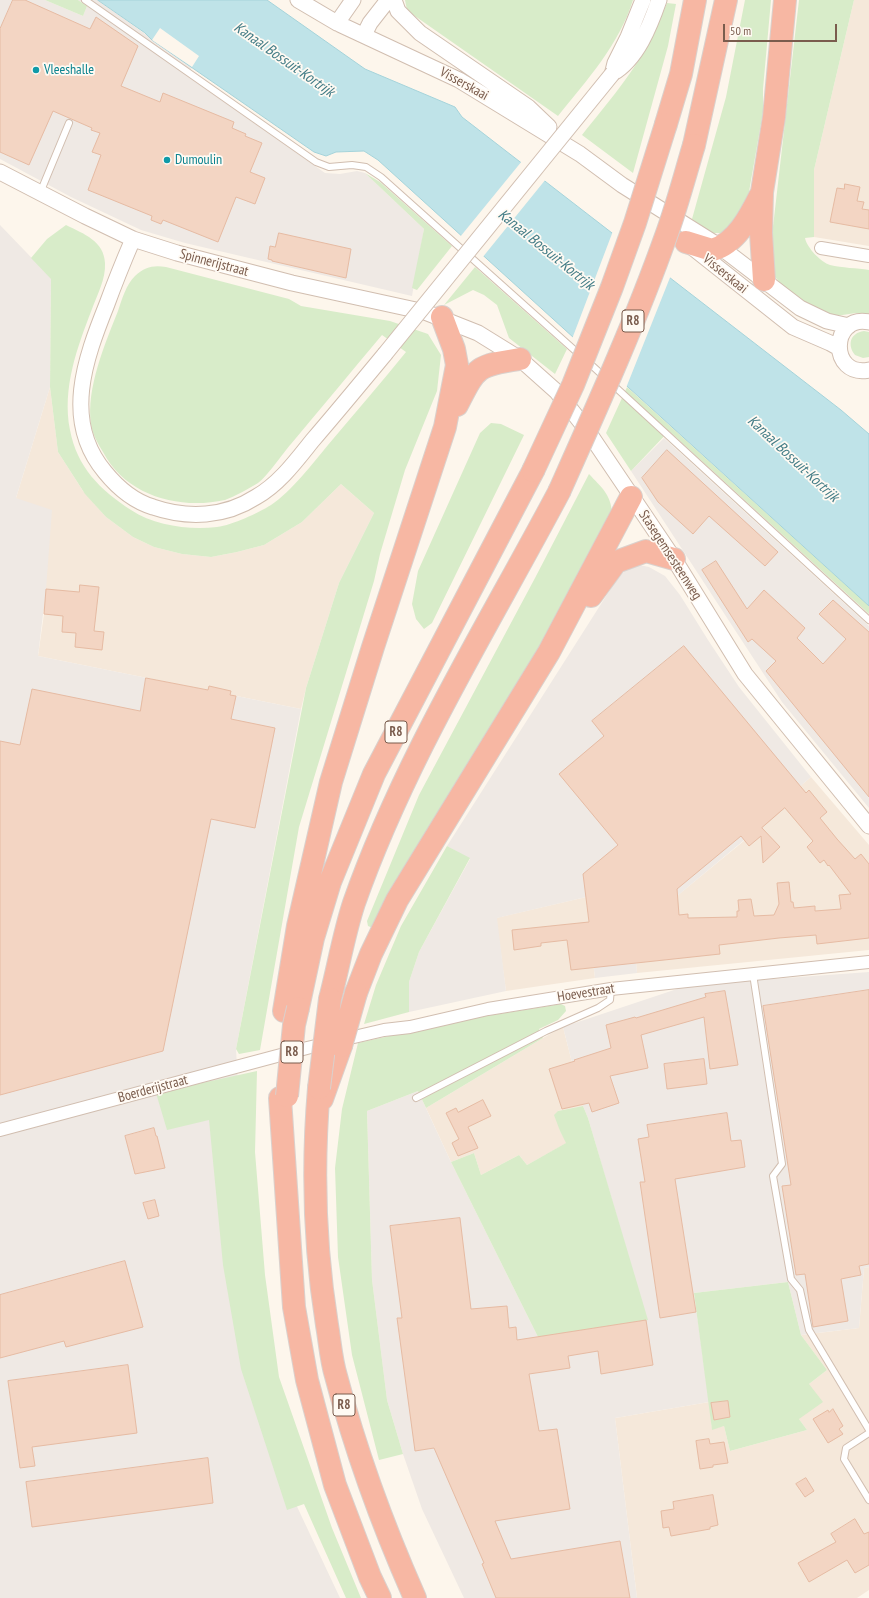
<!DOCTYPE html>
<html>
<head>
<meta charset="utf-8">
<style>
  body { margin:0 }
  #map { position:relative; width:869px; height:1598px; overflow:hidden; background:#fdf6ec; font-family:"PT Sans Narrow",sans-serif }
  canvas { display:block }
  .scale { position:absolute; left:723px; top:24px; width:114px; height:18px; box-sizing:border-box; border:2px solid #7a5c4d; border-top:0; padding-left:5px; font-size:12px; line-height:14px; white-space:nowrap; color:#7a5c4d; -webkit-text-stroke:3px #fffaf3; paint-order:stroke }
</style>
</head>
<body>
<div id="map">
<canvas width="869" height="1598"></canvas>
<div class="scale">50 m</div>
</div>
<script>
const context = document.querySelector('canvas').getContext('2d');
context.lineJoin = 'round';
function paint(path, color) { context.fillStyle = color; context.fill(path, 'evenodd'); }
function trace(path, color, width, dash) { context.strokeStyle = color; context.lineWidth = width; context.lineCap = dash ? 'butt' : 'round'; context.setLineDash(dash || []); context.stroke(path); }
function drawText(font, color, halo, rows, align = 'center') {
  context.font = font + ' "PT Sans Narrow",sans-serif'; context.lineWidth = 3.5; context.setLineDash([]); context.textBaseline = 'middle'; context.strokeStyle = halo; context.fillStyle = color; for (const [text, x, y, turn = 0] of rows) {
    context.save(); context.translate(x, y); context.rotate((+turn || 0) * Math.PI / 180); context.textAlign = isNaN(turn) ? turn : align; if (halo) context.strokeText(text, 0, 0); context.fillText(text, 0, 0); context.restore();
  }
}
const residential = new Path2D(`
  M 854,0 L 869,0 L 869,246 L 814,237 L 814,170 Z
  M 50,387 L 58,452 L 83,491 L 106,517 L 133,537 L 154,547 L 182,554 L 211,557 L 237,552 L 264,545 L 302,522 L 341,484 L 374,513 L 339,583 L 306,688 L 301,709 L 38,656 L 44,614 L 16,498 Z
  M 811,777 L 869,845 L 869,950 L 637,973 L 633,932 L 773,817 L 769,812 Z
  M 586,897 L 595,978 L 506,991 L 496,918 Z
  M 563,1027 L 583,1106 L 558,1111 L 560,1131 L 567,1143 L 527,1165 L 519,1155 L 481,1175 L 474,1153 L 451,1162 L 426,1108 L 543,1038 Z
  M 869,1267 L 869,1590 L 857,1598 L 637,1598 L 615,1418 L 709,1402 L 712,1429 L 724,1426 L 730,1451 L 807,1430 L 799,1419 L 809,1384 L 827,1370 L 801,1335 L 859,1328 L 864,1268 Z`);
const industrial = new Path2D(`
  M 0,0 L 45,0 L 83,16 L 87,6 L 78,0 L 98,0 L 152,39 L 199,56 L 187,76 L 325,173 L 340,174 L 357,171 L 365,173 L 424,229 L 412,296 L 185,243 L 141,230 L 71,197 L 0,159 Z
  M 0,225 L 51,278 L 50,387 L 16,498 L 52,510 L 46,589 L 38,656 L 301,709 L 236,1049 L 239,1103 L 293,1498 L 340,1598 L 0,1598 Z
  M 664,438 L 869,626 L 869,808 L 782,702 L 631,471 Z
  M 639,565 L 649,567 L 665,576 L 680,595 L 708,640 L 739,687 L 811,777 L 770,812 L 773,816 L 634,932 L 637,973 L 595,978 L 586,897 L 497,918 L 506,991 L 409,1012 L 409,982 L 419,952 L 470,859 L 447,846 L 615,582 L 627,568 Z
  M 869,972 L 869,1267 L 864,1268 L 859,1328 L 801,1335 L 788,1282 L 694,1293 L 709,1402 L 615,1418 L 637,1598 L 464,1598 L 422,1509 L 403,1454 L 387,1400 L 372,1280 L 367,1111 L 418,1091 L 451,1162 L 538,1337 L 647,1320 L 588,1118 L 583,1106 L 563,1027 L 689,985 Z`);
const green = new Path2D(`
  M 45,0 L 78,0 L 87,6 L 83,16 Z
  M 405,0 L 633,0 C 619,45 587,80 558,116 L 412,14 L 407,10 Z
  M 745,0 L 771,0 L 763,89 L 763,112 L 746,209 L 731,228 L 721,233 L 712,233 L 692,219 L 726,97 Z
  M 799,0 L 854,0 L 814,170 L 814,237 L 805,238 C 807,248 821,262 830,265 C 842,268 857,268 869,270 L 869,314 L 856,313 L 829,317 L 803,302 L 780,283 L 772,273 L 770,253 Z
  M 667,3 L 676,4 L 668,46 L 633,173 L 582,135 C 606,105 635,71 652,37 C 658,26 662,14 667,3 Z
  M 365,173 L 380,182 L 452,246 L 417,290 L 412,288 L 424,229 Z
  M 66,225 C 84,234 104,241 105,263 C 106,279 97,295 92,309 C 77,348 62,388 70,430 C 77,467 100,490 131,510 C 155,526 189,530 217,527 C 233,525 258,513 271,505 C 292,491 313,463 328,445 C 354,414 381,383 406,352 L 382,335 C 351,372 321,408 291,444 C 283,453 266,478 258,483 C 250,488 234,497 225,500 C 179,510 126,496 103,452 C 98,444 92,433 91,424 C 86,388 105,344 118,311 C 122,299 126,285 135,276 C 145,267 153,265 166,267 L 289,299 L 301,306 L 390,321 L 428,334 L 441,355 L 437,391 L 405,470 L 380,554 L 374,581 L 299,827 L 260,1050 L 239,1054 L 236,1049 L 306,688 L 339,583 L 374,513 L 341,484 L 302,522 L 264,545 L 237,552 L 211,557 L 182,554 L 154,547 L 133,537 L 106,517 L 85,494 L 58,452 L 50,387 L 51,279 L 31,258 L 47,239 Z
  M 475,267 L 567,349 L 555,374 L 509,338 L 497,305 L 484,295 L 473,290 L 444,305 Z
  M 864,331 L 869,332 L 869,357 L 863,358 L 855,355 C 847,345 850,333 864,331 Z
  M 627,387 L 869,606 L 869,614 L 669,431 L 631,471 L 606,433 Z
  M 491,423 L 501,424 L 524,435 L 432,623 L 424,629 L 416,619 L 412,604 L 418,571 L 480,433 Z
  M 589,474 C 601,487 611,494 612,513 L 582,583 L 373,928 L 368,926 L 367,921 L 419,795 L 535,578 Z
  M 447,846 L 470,858 L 419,952 L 409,982 L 409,1012 L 364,1024 L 376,985 L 401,926 Z
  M 561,1004 L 565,1006 L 566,1011 L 558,1020 L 539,1029 L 543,1038 L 426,1108 L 418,1091 L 367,1111 L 372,1280 L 387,1400 L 403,1454 L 379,1460 L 352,1355 L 338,1257 L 335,1168 L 342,1109 L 358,1043 L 461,1020 Z
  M 257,1071 L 255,1152 L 265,1275 L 279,1377 L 332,1528 L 361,1598 L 346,1598 L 304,1504 L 287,1510 L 241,1369 L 223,1265 L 209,1120 L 167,1130 L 156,1093 Z
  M 583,1106 L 588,1118 L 648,1320 L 538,1337 L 451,1162 L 474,1153 L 481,1175 L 519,1155 L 527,1165 L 566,1143 L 560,1131 L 554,1115 L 558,1111 Z
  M 788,1282 L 801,1335 L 827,1370 L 809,1384 L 823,1402 L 799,1419 L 807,1430 L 730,1451 L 724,1426 L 712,1430 L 694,1293 Z`);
const water = new Path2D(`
  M 98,0 L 267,0 L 365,69 L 455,107 L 462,117 L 841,410 L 869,434 L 869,606 L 378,160 L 364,151 L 336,152 L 326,156 L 314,152 L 152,40 L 145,33 Z`);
const pier = new Path2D(`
  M 160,28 L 199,56 L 192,67 L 152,40 Z
  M 522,161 L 546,179 L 482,258 L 460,237 Z
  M 613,231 L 671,275 L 626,388 L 572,339 Z`);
const building = new Path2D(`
  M 13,0 L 25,0 L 90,29 L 96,17 L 138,46 L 121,86 L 160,102 L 163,93 L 234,122 L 232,128 L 246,134 L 245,136 L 262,143 L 250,172 L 265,178 L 255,204 L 236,197 L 218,242 L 163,220 L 161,224 L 151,220 L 152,216 L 88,190 L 101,155 L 92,152 L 100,133 L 91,130 L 92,128 L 53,111 L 29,165 L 0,152 L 0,29 Z
  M 845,184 L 860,187 L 857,201 L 864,202 L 862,209 L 869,210 L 869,229 L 830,222 L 837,188 L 844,189 Z
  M 279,233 L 351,249 L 346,278 L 272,261 L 272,260 L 268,259 L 270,246 L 275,247 Z
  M 667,450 L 778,552 L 765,566 L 709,516 L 693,534 L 658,502 L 642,478 Z
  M 716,561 L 747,609 L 764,590 L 805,628 L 797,638 L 823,664 L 846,639 L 819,614 L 833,600 L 869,632 L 869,797 L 766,671 L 776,661 L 752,639 L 748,642 L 702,570 Z
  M 80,585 L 99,587 L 94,631 L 104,632 L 102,650 L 75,647 L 76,633 L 62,632 L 63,616 L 44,614 L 46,589 L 79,592 Z
  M 684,646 L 806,793 L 809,790 L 827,812 L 820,818 L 837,839 L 855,859 L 861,854 L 869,864 L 869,938 L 817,944 L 816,935 L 779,938 L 719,945 L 720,954 L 571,970 L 567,940 L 541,943 L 541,946 L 514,950 L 512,930 L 589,922 L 583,874 L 618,845 L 559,774 L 604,736 L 592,721 ZM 785,808 L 813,841 L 807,847 L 820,863 L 824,860 L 828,866 L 829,865 L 851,894 L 839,895 L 841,909 L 815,911 L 815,906 L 794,908 L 793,902 L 791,902 L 789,882 L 777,883 L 779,904 L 774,915 L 754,916 L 751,899 L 738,900 L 739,911 L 737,911 L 737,917 L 688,918 L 688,914 L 679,915 L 677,889 L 741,836 L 749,846 L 761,836 L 763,863 L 780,847 L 762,828 Z
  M 146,678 L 208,690 L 209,686 L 231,691 L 230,695 L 236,696 L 231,719 L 275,728 L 255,828 L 211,819 L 163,1051 L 0,1095 L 0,741 L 20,745 L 32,689 L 140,711 Z
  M 869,990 L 869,1264 L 859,1266 L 861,1275 L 841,1279 L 848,1321 L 813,1327 L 805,1274 L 796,1275 L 782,1186 L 791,1185 L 763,1006 Z
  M 725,991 L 738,1065 L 710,1069 L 704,1017 L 641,1035 L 648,1068 L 610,1076 L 619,1103 L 592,1112 L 589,1103 L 562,1109 L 549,1069 L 575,1061 L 574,1060 L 611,1048 L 606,1025 L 635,1017 L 636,1018 L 706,997 L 705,994 Z
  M 704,1059 L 707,1084 L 667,1089 L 664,1064 Z
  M 483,1100 L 491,1116 L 468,1127 L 478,1148 L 458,1156 L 452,1143 L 459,1139 L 446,1113 L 456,1108 L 458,1112 Z
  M 727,1113 L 731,1141 L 741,1140 L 745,1167 L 675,1179 L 696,1312 L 660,1318 L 640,1182 L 645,1182 L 638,1139 L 649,1137 L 647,1125 Z
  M 154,1128 L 156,1136 L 157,1136 L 165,1168 L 135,1174 L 125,1136 Z
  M 155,1200 L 159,1216 L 148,1219 L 143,1203 Z
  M 460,1218 L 471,1309 L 507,1306 L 509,1328 L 516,1327 L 517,1340 L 646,1320 L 653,1365 L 601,1374 L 598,1351 L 568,1356 L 570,1368 L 529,1374 L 539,1431 L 557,1429 L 570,1509 L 495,1521 L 511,1559 L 620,1541 L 630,1598 L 496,1598 L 482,1564 L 484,1563 L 434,1448 L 415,1451 L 397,1318 L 402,1318 L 390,1226 Z
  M 125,1261 L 143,1327 L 66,1347 L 64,1341 L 0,1358 L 0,1295 Z
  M 128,1365 L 137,1433 L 32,1447 L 35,1466 L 20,1468 L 8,1381 Z
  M 728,1401 L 730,1417 L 714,1420 L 711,1403 Z
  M 833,1409 L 843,1426 L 839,1429 L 843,1434 L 828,1443 L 813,1419 L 828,1410 L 829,1412 Z
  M 709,1439 L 710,1444 L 724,1442 L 728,1463 L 713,1465 L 713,1467 L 700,1469 L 696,1441 Z
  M 208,1458 L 213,1503 L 32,1527 L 26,1482 Z
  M 806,1478 L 814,1491 L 805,1497 L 796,1484 Z
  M 713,1495 L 718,1525 L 710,1527 L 710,1529 L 671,1536 L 669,1527 L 663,1528 L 661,1511 L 674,1509 L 673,1502 Z
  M 855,1519 L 864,1534 L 869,1532 L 869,1565 L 855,1573 L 847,1560 L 809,1582 L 798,1563 L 836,1542 L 831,1534 Z`);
const service = new Path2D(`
  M 85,0 L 316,162 L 329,167 L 352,165 L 366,167 L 381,177 L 580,355
  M 40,193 L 69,123
  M 587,361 L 869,620
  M 753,974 L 782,1164 L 773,1176 L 791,1279 L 800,1290 L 809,1330 L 869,1430
  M 416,1098 L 546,1031 L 598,1008 L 610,1000 L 611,989
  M 869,1433 L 846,1448 L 844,1459 L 869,1500`);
const minor = new Path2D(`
  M 821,248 L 869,256
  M 0,1130 L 307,1048 L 384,1030 L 410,1027 L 488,1009 L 611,989 L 869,962`);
const tertiary = new Path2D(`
  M 298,0 L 337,23 L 459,80 L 580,154 L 622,185 L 719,246 L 800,308 L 827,321 L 849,326
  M 394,0 L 398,11 L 420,33 L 528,107 L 549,127
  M 337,23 L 353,0
  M 364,35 L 370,23 L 388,0
  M 613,71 L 615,63 L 628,37 L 643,0
  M 613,73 C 637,59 650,26 659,0
  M 0,172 L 85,216 L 133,239 L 177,253 L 292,283 L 425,312 L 478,333 L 520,359 L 557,392 L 587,430 L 674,559 L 745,674 L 869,826
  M 133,239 C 124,260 115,282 107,304 C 85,359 62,421 105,472 C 118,488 133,501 153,507 C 188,519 225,517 256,497 C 279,484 296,461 312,441 C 337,412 361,383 385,354
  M 692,247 L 793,327 L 830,343 L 839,348
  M 869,322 C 830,314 829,378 869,370`);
const motorway = new Path2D(`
  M 666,124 L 681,74 L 695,0
  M 694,145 L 726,0
  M 686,242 L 712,250 C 736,244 750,216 760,196
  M 764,280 L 761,233 L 762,192 L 774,117 L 785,0
  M 457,405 C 477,366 476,366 520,359
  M 591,596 L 616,562 L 646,551 L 674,559
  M 356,993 L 371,954 L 397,900 L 549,652 L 631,497
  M 330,999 C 338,969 344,933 354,903 C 405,758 488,626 559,492
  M 298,1008 L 313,938 L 330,882 L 374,774 L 533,471
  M 284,1011 L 298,926 L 331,782 L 373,647 L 445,427 L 457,365 L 454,349 L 442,317
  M 319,1088 C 312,1170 314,1244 327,1325 C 330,1342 331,1360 336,1376 C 356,1452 383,1526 415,1598
  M 280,1098 L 294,1307 L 307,1380 L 335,1485 L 370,1577 L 380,1598
  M 322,1099 L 341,1046`);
const tertiaryBridge = new Path2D(`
  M 385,354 L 613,73`);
const motorwayBridge = new Path2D(`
  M 533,471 L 573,385 L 612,287 L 635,223 L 666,124
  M 559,492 C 597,407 635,323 666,236 C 677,206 685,175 694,145
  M 341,1046 L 356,993
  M 319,1088 L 330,999
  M 287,1096 L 294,1025 L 298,1008`);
const markers = [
  [36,70,4,"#0f9aa8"],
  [167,160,4,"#0f9aa8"]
];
const shields = [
  [633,321,22],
  [396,732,22],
  [292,1052,22],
  [344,1405,22]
];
const shieldNames = [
  ["R8",633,321],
  ["R8",396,732],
  ["R8",292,1052],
  ["R8",344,1405]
];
const cultureNames = [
  ["Vleeshalle",44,70],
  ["Dumoulin",175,160]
];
const streetNames = [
  ["Visserskaai",464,84,29],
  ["Spinnerijstraat",214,263,15],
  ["Visserskaai",725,274,39],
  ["Stasegemsesteenweg",670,555,57],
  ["Hoevestraat",586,993,-9],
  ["Boerderijstraat",153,1089,-15]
];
const waterNames = [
  ["Kanaal Bossuit-Kortrijk",284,60,35],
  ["Kanaal Bossuit-Kortrijk",546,250,39],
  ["Kanaal Bossuit-Kortrijk",793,459,43]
];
paint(residential, '#f5e8da');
paint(industrial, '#efe9e4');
paint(green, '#d8ecc9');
paint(water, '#bfe3e8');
trace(water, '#a5d3da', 1);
paint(pier, '#fdf6ec');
paint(building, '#f3d5c3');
trace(building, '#e6bba3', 1);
trace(service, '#d1beb0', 8);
trace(minor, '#d1beb0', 14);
trace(tertiary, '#d1beb0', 17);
trace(motorway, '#dad1cd', 24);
trace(service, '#fff', 6);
trace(minor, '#fff', 12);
trace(tertiary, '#fff', 15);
trace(motorway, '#f7b7a3', 22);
trace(tertiaryBridge, '#d1beb0', 17, []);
trace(motorwayBridge, '#dad1cd', 24, []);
trace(tertiaryBridge, '#fff', 15);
trace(motorwayBridge, '#f7b7a3', 22);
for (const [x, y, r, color] of markers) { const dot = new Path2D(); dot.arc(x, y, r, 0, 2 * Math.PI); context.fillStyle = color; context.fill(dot); trace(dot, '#fffaf3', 1.5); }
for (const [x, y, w] of shields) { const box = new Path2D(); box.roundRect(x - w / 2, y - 11, w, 22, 3); context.fillStyle = '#fffaf3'; context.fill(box); trace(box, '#7a5c4d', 1); }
drawText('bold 13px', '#7a5c4d', null, shieldNames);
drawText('14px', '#0d838f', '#fffaf3', cultureNames, 'left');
drawText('14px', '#7a5c4d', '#fffaf3', streetNames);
drawText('italic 15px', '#437c86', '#fffaf3', waterNames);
</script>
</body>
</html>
